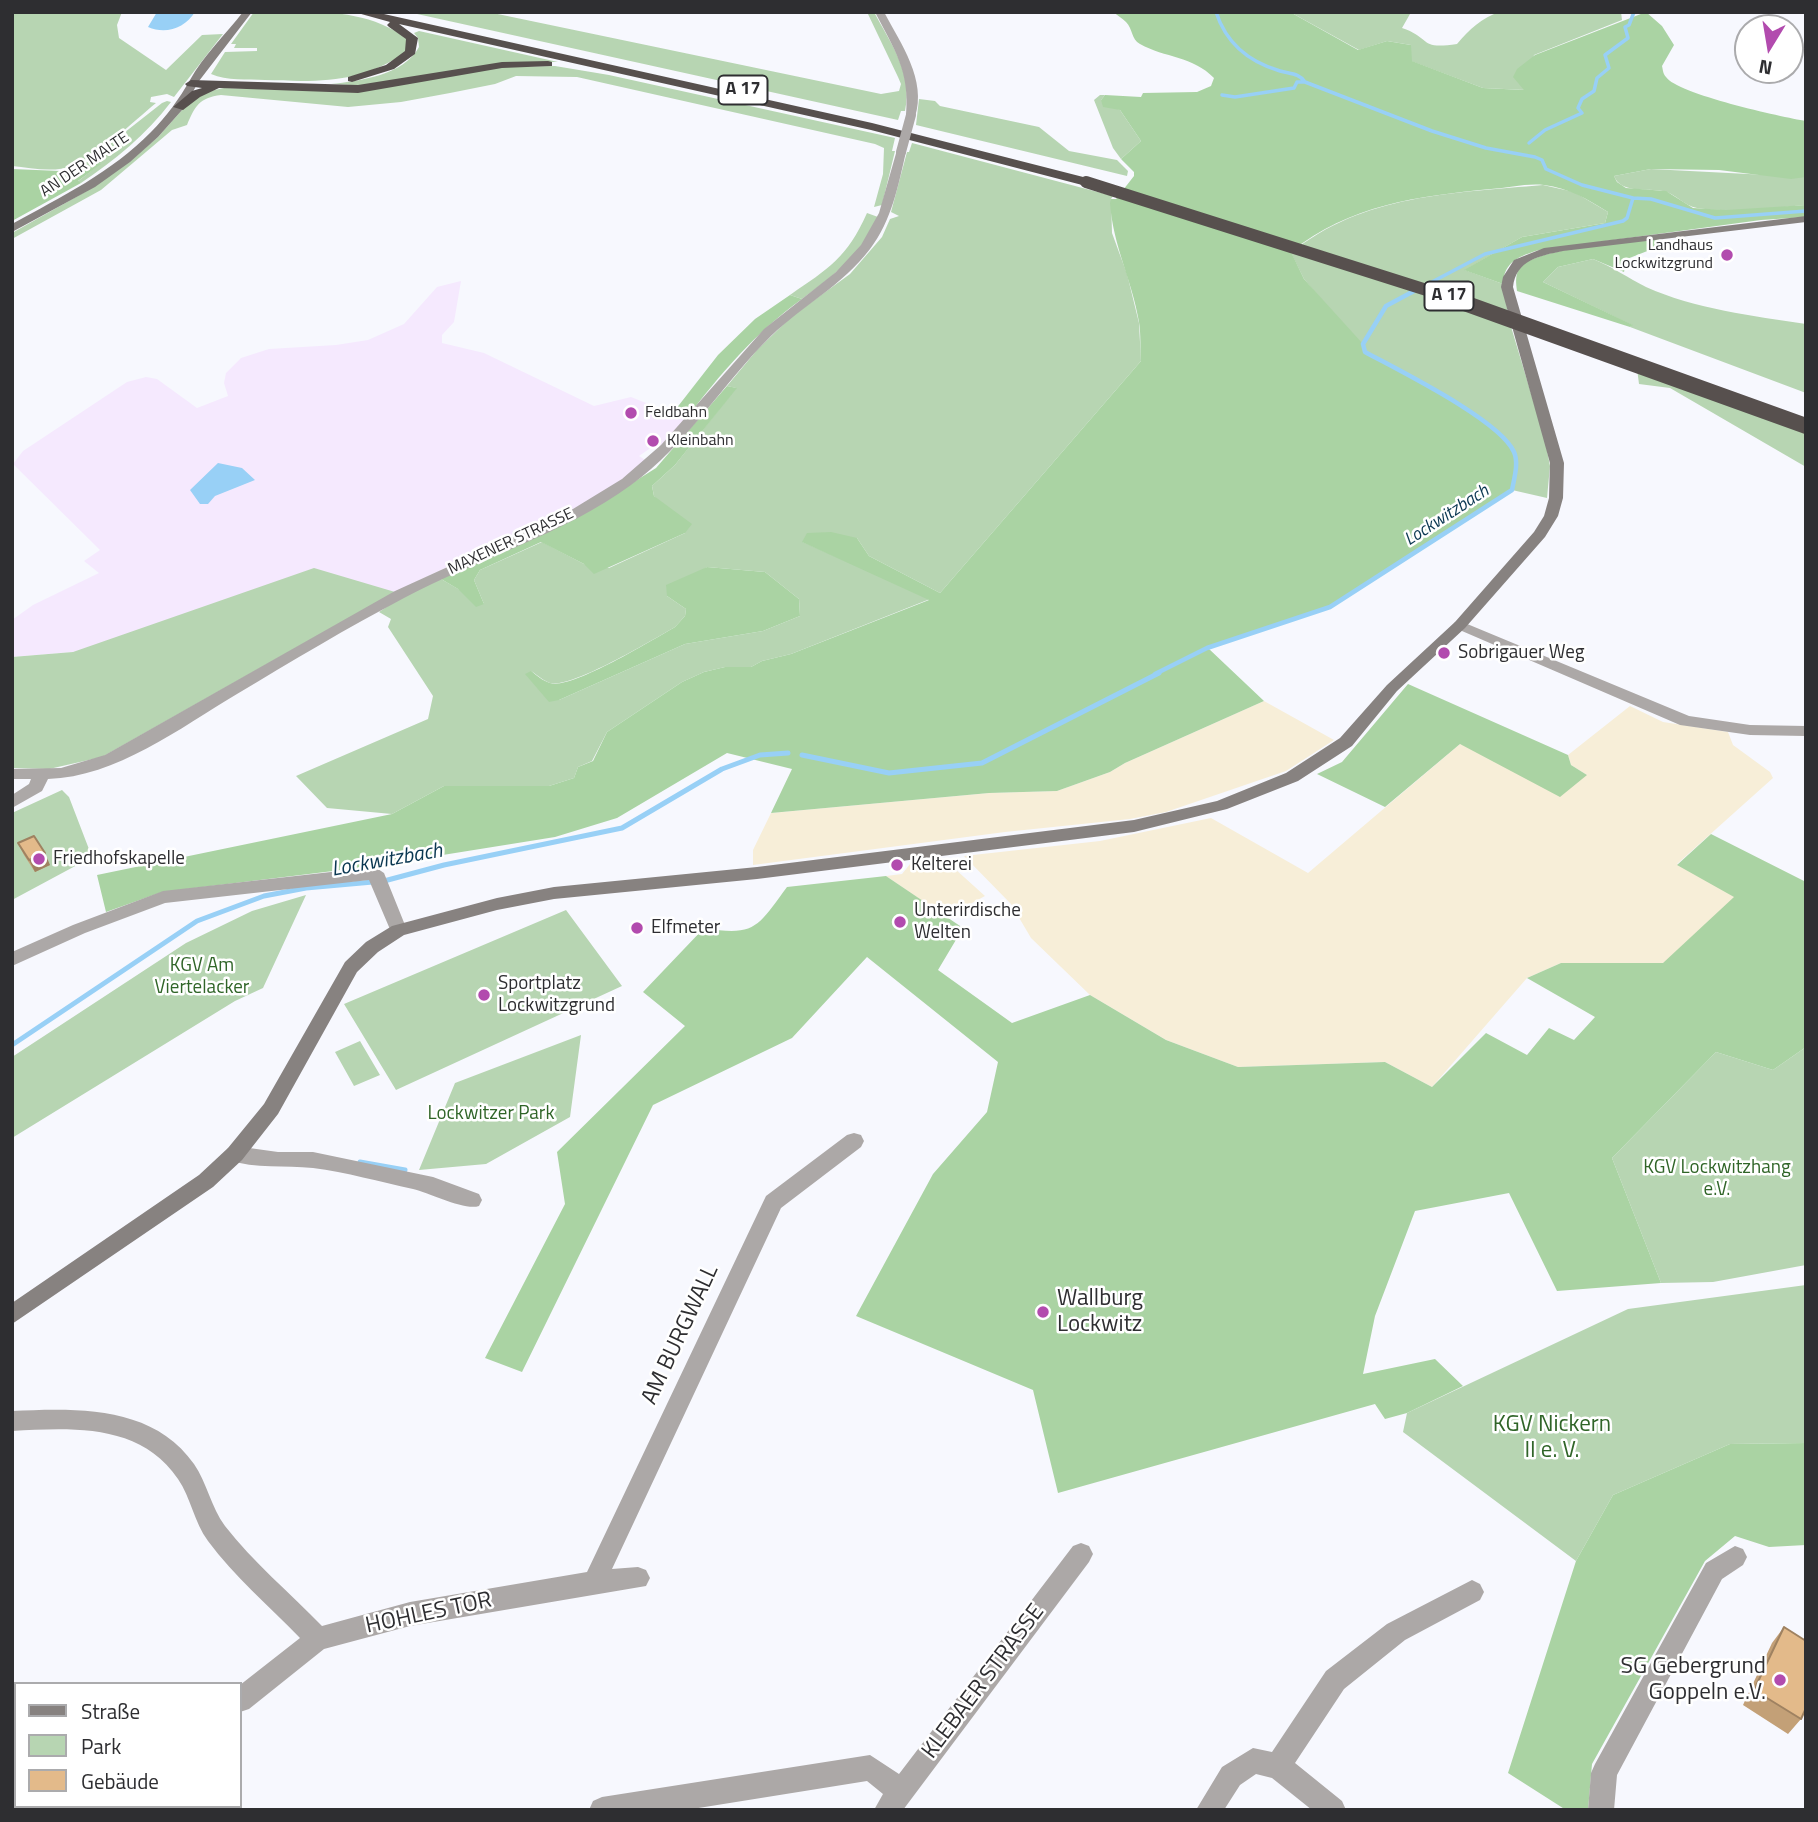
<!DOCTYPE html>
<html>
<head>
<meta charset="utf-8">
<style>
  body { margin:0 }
  #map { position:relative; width:1818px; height:1822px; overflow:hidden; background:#f7f8fe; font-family:"Titillium Web",sans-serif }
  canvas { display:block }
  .frame { position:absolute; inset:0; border:14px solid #2e2e31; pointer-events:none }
  .legend { position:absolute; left:14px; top:1682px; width:228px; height:126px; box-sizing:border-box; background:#fff; border:2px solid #ababad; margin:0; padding:9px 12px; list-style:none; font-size:21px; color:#2e2e31 }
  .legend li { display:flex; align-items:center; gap:14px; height:35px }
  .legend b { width:35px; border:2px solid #ababad }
  .north { position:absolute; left:1734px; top:14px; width:70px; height:70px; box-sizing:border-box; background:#fff; border:2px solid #ababad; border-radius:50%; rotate:191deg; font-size:19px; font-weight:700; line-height:28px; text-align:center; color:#2e2e31 }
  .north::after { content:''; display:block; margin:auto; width:24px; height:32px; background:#b24bae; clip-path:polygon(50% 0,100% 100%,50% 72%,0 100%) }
</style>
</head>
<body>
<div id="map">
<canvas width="1818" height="1822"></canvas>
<div class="frame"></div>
<ul class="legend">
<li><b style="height:9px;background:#878280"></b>Straße</li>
<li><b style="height:19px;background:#b7d5b2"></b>Park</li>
<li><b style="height:19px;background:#e3ba8a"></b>Gebäude</li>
</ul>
<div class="north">N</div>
</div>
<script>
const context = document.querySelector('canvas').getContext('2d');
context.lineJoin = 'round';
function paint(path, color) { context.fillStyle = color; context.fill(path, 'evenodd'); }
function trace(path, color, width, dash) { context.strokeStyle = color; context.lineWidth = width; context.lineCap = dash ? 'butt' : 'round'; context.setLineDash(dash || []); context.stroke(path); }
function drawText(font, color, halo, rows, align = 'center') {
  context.font = font + ' "Titillium Web",sans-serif'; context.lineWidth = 5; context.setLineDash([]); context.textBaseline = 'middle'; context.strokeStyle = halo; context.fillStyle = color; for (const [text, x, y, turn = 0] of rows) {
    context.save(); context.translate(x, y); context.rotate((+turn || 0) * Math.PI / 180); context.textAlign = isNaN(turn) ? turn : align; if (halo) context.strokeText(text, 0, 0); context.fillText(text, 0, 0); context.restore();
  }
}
const commercial = new Path2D(`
  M 1264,701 L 1334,740 L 1286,771 L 1166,812 L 1130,819 L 1005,832 L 753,865 L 753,850 L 771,813 L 989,793 L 1057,791 L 1110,772 L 1125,763 Z
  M 1630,706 L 1663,722 L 1728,732 L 1733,745 L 1770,772 L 1773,778 L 1677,864 L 1735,897 L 1663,964 L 1561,963 L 1527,978 L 1432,1087 L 1385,1062 L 1238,1067 L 1166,1040 L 1090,995 L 1031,938 L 1011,904 L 964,856 L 1100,841 L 1211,818 L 1308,873 L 1460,744 L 1587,775 L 1571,765 L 1568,755 Z
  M 944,859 L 985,896 L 946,917 L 886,876 L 902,874 L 910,864 Z`);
const industrial = new Path2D(`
  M 461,281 L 454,322 L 442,335 L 442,343 L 484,353 L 594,406 L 631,397 L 686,419 L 660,446 L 652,447 L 639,456 L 647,461 L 598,497 L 543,523 L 537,522 L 490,546 L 486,545 L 471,552 L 472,555 L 395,592 L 73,652 L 12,657 L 12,620 L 33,605 L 99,573 L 84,561 L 100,550 L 13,464 L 23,451 L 127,382 L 146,377 L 157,379 L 197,408 L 228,396 L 224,383 L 226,373 L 241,358 L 269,349 L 336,345 L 368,340 L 404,324 L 437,287 Z`);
const green = new Path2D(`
  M 12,12 L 122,12 L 117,25 L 119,38 L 166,70 L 202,35 L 223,34 L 174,97 L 167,94 L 151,97 L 150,102 L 156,103 C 134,121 98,156 72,166 C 54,173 31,168 12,166 Z
  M 254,12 C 306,12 364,6 407,39 L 407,51 C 362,84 318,82 265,80 C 247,79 227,81 211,74 L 225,52 L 257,51 L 257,48 L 234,48 L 236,44 L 231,44 Z
  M 408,12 L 488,12 L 881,94 L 899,91 L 901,84 L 898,77 L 867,12 L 874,12 C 891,44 913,73 905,111 L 901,111 L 898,120 Z
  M 1290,12 L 1404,12 L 1410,14 L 1402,28 C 1432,38 1418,50 1457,44 C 1469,30 1482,17 1500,12 L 1621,12 L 1622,20 L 1534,55 L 1525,90 L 1483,88 L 1411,61 L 1411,45 L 1387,41 L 1359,50 Z
  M 419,31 L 558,62 L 531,62 L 370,86 L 331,84 C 360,81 404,75 419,47 L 418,38 L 414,33 Z
  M 555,66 L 609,75 L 895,138 L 892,151 L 895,151 L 882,205 L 874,207 L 883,174 L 884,148 L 875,144 L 577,77 L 516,76 L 495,84 L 450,93 L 401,102 L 348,107 L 221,95 C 199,98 195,106 187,125 L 172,130 L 101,190 L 12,239 L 12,233 L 85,192 L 122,167 L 158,137 L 191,100 L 210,91 L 224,88 L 322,91 L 501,67 Z
  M 1100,95 L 1105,95 L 1101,100 L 1120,110 L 1141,141 L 1121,159 L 1113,148 L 1094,100 Z
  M 919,99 L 935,101 L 940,106 L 1039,127 L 1069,151 L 1117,160 L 1128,171 L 1127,176 L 916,125 Z
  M 167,101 L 171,102 C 146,135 115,160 81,183 L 77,182 L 100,164 L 97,164 L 71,180 L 63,177 L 60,171 L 87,162 L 162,103 Z
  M 912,143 L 1113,196 L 1111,199 L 1112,233 L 1127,274 L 1139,323 L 1141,361 L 940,593 L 869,556 L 857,538 L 803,542 L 930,599 L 791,654 L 762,661 L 751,667 L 725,667 L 704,672 L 682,682 L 607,732 L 592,761 L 578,767 L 574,778 L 549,786 L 444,786 L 392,814 L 327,808 L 296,776 L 428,719 L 433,696 L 388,627 L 391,619 L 379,612 L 403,596 L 441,579 L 484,604 L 474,580 L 480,570 L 542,542 L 584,564 L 609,568 L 685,533 L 654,496 L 652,486 L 675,465 L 736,388 L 727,386 L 757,350 L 791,317 L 850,274 L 882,237 L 890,219 L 899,216 L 891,212 L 907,152 L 909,152 ZM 707,567 L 765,572 L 799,599 L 800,616 L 763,631 L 685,644 L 559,700 L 531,671 C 537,675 544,681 550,683 C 571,689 654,639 675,627 L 685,616 L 686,609 L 667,596 Z
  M 1651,169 L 1806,177 L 1806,205 C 1770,208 1732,213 1697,208 C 1684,206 1675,193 1663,191 C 1647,188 1621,194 1614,176 Z
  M 1543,185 L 1574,192 L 1608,212 L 1605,223 L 1522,237 L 1465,270 L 1503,284 L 1509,320 L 1545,440 L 1550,466 L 1547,498 L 1512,490 L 1514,480 L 1465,411 L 1365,352 L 1304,279 L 1291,253 C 1363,194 1454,193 1543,185 Z
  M 867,213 L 878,217 C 865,252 832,277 802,299 L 790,295 C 829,268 847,258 867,213 Z
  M 1593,259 C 1613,267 1628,278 1646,287 C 1695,309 1753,316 1806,324 L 1806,393 L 1630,327 L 1632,325 L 1543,282 L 1558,267 Z
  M 1636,361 L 1806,424 L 1806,467 L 1670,388 L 1639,384 Z
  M 314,568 L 395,592 L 102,757 L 49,769 L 12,768 L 12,657 L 73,652 Z
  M 62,790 L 69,797 L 92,857 L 12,900 L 12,813 Z
  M 306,895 L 263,988 L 235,1001 L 12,1138 L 12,1057 L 186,943 L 252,911 Z
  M 566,910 L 622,986 L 396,1090 L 344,1004 Z
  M 581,1035 L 570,1117 L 486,1164 L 419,1170 L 455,1083 Z
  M 360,1041 L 380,1075 L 354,1086 L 335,1052 Z
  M 1806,1047 L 1806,1265 L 1713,1282 L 1661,1283 L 1612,1158 L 1716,1052 L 1773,1070 Z
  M 1806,1285 L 1806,1443 L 1730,1444 L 1613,1495 L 1576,1561 L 1403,1432 L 1407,1413 L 1628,1309 Z`);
const forest = new Path2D(`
  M 1113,12 L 1290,12 L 1358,50 L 1387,41 L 1411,45 L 1412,61 L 1483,88 L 1524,90 L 1513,77 L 1517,69 L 1535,55 L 1646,12 L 1662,26 L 1674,45 L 1662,66 C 1663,70 1663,74 1666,77 C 1677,94 1782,117 1806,121 L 1806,177 L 1791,179 L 1719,170 L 1651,169 L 1614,176 L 1617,182 L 1626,188 L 1666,191 L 1693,208 L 1726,210 L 1806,205 L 1806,217 L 1761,220 L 1539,250 C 1520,256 1504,261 1503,284 L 1464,270 L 1522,237 L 1605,223 L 1608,212 C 1587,199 1569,188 1544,185 C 1527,183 1508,188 1491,189 C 1418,196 1349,205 1291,252 L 1304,279 L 1363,344 L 1365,352 C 1392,367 1507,427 1514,452 C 1518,462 1514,480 1512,490 L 1330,607 L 1208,648 L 1264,701 L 1125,763 L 1110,772 L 1057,791 L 989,793 L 771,813 L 792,769 L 727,753 L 617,818 L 555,837 L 374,866 L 162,892 L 106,912 L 97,875 L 392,814 L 444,786 L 549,786 L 574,778 L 578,767 L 593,761 L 607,732 L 682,682 L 704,672 L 725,667 L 751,667 L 762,661 L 791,654 L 929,600 L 802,542 L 807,533 L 831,532 L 857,538 L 869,556 L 940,593 L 1141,361 C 1140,348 1141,334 1139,322 C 1132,280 1113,246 1110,203 L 1111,199 L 1116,199 L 1134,176 L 1134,172 L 1121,159 L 1141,141 L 1120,110 L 1103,107 L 1101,100 L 1105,95 L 1141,97 L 1143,93 L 1197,92 L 1211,86 L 1214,78 C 1193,56 1165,58 1140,44 C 1131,39 1133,29 1126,22 C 1122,18 1117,15 1113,12 Z
  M 97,163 L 101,164 L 78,181 L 81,183 L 12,221 L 12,169 L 60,171 L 63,177 L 71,180 Z
  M 1657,238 L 1662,242 L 1660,246 L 1627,259 L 1624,272 L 1593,259 L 1558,267 L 1543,282 L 1633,325 L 1630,327 L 1517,291 C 1516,283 1515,276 1519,269 C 1531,248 1631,242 1657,238 Z
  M 790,295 L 802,299 C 756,332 720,374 686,419 L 672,414 L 718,355 L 755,319 Z
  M 727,386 L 737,388 L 675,465 L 652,486 L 654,496 L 692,524 L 685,533 L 594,574 L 584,564 L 541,542 L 480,570 L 474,580 L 484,604 L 476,607 L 458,589 L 441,579 L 629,485 L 656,468 Z
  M 707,567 L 765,572 L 799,599 L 800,616 L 763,631 L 685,644 L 559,700 L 549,702 L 525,674 L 531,671 C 536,675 543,681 550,683 C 571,690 654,639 675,627 L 685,616 L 686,609 L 667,596 L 666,585 Z
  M 1408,684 L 1568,755 L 1571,765 L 1587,775 L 1560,797 L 1460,744 L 1385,807 L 1317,774 L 1342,762 Z
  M 1711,834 L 1806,882 L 1806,1047 L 1773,1070 L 1716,1052 L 1612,1158 L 1661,1283 L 1557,1291 L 1509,1193 L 1415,1211 L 1375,1316 L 1363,1374 L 1435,1359 L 1463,1386 L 1407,1413 L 1385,1419 L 1375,1404 L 1058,1493 L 1033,1390 L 856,1316 L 933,1174 L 987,1112 L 998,1062 L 867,957 L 792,1038 L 653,1105 L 522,1372 L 485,1358 L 565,1204 L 557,1152 L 685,1026 L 643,992 L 704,928 C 756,937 758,926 787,887 L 886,876 L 963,928 L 938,970 L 1012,1023 L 1090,995 L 1166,1040 L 1238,1067 L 1385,1062 L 1432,1087 L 1486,1033 L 1527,1055 L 1549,1028 L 1574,1040 L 1595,1017 L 1527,978 L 1561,963 L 1663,963 L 1734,897 L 1677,865 Z
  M 1806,1443 L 1806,1545 L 1769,1547 L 1735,1536 L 1705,1561 L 1592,1764 L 1588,1810 L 1566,1810 L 1508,1773 L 1576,1561 L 1613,1495 L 1730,1444 Z`);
const water = new Path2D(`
  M 157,12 L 195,12 C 185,28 166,35 148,27 Z
  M 218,463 L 242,468 L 255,480 L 215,496 L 208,504 L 200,504 L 190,490 Z`);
const streamFar2 = new Path2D(`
  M 1216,12 C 1226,43 1249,62 1280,71 C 1290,74 1299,73 1305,82 L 1432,131 L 1486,148 L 1535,157 L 1542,160 L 1546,169 L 1582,185 L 1633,198
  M 1222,95 L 1235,97 L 1294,88 L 1297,82 L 1304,82
  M 1529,143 L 1545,130 L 1582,113 L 1578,108 L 1582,99 L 1594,91 L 1597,78 L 1609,68 L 1605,55 L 1628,38 L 1625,27 L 1629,25 L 1634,12
  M 1411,293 L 1485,254 L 1623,221 L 1627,218 L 1633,198 L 1651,199 L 1715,218 L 1806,211`);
const streamFar1 = new Path2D(`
  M 1155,674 L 1207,648 L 1330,607 L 1512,490 C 1514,479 1519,463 1514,452 C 1500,420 1398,370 1365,352 L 1363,344 L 1386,306 L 1414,291`);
const stream = new Path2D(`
  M 802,755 L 889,773 L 982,763 L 1159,673
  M 12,1045 L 197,921 L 264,896 L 306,888 L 384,881 L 444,865 L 622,828 L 722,769 L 760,755 L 788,753
  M 360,1162 L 405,1170`);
const minor = new Path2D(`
  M 375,867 L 384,873 L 407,930 L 404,934 L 392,934 L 369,880 L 165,903 L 85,933 L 12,966 L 12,952 L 73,925 L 163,891 Z
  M 854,1133 L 861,1135 L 864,1141 L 861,1147 L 781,1208 L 612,1569 L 638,1567 L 646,1570 L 650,1578 L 646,1586 L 410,1626 L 324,1649 L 249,1709 L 240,1712 L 240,1685 L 300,1638 C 269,1606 234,1576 208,1541 C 194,1522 191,1498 178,1479 C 140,1423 72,1428 12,1431 L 12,1411 C 76,1408 153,1405 194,1464 C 207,1483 211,1507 225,1526 C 253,1562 290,1593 322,1626 L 410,1602 L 587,1572 L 766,1196 L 847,1135 Z
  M 235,1146 L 278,1152 L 313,1152 L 433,1177 L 479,1194 L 482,1200 L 479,1206 C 465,1211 430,1193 413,1189 C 380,1182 346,1172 313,1168 C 285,1165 256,1169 228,1160 L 225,1154 L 228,1148 Z
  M 1081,1543 L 1089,1546 L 1093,1554 L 1089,1562 L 903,1810 L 874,1810 L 883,1794 L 867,1781 L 686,1810 L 589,1810 L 593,1801 L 602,1797 L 870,1755 L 899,1774 L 1073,1546 Z
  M 1735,1546 L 1743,1549 L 1747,1557 L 1743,1565 L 1722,1579 L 1617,1775 L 1614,1810 L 1588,1810 L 1591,1773 L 1595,1764 L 1706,1563 Z
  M 1472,1580 L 1480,1584 L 1484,1592 L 1480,1600 L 1405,1640 L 1344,1689 L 1295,1763 L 1342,1801 L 1346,1810 L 1312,1810 L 1272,1778 L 1256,1774 L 1240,1785 L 1224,1810 L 1196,1810 L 1222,1767 L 1253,1748 L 1272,1752 L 1326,1671 L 1387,1624 Z
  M 88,1806 L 116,1806 L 114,1810 L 86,1810 Z`);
const tertiary = new Path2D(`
  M 875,12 L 884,12 C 901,44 927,80 915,117 L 906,115 C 910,71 894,49 875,12 Z
  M 897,150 L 906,152 C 898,186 892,220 870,249 C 843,285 802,306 771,336 C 722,384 687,445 631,485 C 563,535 479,558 404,598 C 347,628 292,661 237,694 C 180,728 116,777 48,779 L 42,791 L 12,808 L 12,795 L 29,784 L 31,779 L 12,779 L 12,769 L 61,768 L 105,755 L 395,591 L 568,512 L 622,479 L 661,445 L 764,329 L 836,272 L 861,245 L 879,213 Z
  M 1460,621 L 1689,716 L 1750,725 L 1806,726 L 1806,736 L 1750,735 L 1680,725 L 1455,628 L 1453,625 L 1455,622 Z`);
const secondary = new Path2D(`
  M 243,12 L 252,12 L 199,81 L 183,109 L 158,137 L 130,162 L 95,187 L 12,232 L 12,224 C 61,197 112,172 151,132 C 167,116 179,99 190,80 C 203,56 226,34 243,12 Z
  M 1806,216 L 1806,222 L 1563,251 C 1539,256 1516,260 1513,287 L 1564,463 L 1563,498 L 1558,516 L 1545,537 L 1465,628 L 1397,691 L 1352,746 L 1298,781 L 1227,809 L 1134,832 L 757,879 L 554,899 L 497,910 L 404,935 L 378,952 L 357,972 L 278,1114 L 242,1160 L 213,1187 L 12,1324 L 12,1303 L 199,1175 L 228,1148 L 264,1104 L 345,962 L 366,942 L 392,926 L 497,898 L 554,887 L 757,867 L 1134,820 L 1217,801 L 1286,773 L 1340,738 L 1387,685 L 1455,622 L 1534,532 L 1544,516 L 1549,498 L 1550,463 L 1501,287 L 1503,277 L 1514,260 L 1544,248 Z`);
const motorway = new Path2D(`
  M 354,12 L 375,12 L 872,123 L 1091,179 L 1092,182 L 1086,186 L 871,130 L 399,24 L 418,38 L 415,54 L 394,69 L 352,82 L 348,81 L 348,77 L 386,65 L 405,51 L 406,39 L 389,27 L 387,25 L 390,22 Z
  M 548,61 L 552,62 L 552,66 L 502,68 L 358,93 L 219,88 L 200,97 L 183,110 L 173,107 L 192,91 L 202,88 L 187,86 L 185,84 L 191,80 L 358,85 L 502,62 Z`);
const tertiaryBridge = new Path2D(`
  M 901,152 L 911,115`);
const motorwayBridgeFar1 = new Path2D(`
  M 1086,182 L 1436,293`);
const motorwayBridge = new Path2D(`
  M 1431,291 L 1806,426`);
const wall = new Path2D(`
  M 18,843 L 50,865 L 35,872 L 24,855 Z
  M 1784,1627 L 1801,1719 L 1788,1734 L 1743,1705 L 1772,1643 Z`);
const shadedWall = new Path2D(`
  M 45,853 L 50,865 L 35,872 L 29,860 Z`);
const building = new Path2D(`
  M 34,836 L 45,853 L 29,860 L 18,843 Z
  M 1784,1627 L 1806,1641 L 1806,1708 L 1801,1719 L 1754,1690 Z`);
const markers = [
  [1727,255,7,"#b24bae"],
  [631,413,7,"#b24bae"],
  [653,441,7,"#b24bae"],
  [1444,653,7,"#b24bae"],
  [39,859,7,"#b24bae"],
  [897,865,7,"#b24bae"],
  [900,922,7,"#b24bae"],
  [637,928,7,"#b24bae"],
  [484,995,7,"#b24bae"],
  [1043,1312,7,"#b24bae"],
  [1780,1680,7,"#b24bae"]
];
const farStreetnames = [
  ["AN DER MALTE",85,165,-34],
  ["MAXENER STRASSE",511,542,-25]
];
const farPoinames = [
  ["Landhaus",1713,246,"right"],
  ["Lockwitzgrund",1713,264,"right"],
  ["Feldbahn",645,413],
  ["Kleinbahn",667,441]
];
const shields = [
  [743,90,49],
  [1449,296,49]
];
const shieldNames = [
  ["A 17",743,90],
  ["A 17",1449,296]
];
const farWaternames = [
  ["Lockwitzbach",1447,516,-33]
];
const poiNames = [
  ["Sobrigauer Weg",1458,653],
  ["Friedhofskapelle",53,859],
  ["Kelterei",911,865],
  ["Unterirdische",914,911],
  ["Welten",914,933],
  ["Elfmeter",651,928],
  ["Sportplatz",498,984],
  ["Lockwitzgrund",498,1006]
];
const parkNames = [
  ["KGV Am",202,966],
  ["Viertelacker",202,988],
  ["Lockwitzer Park",491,1114],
  ["KGV Lockwitzhang",1717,1168],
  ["e.V.",1717,1190]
];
const waterNames = [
  ["Lockwitzbach",387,861,-10]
];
const nearPoinames = [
  ["Wallburg",1057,1299],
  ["Lockwitz",1057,1325],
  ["SG Gebergrund",1766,1667,"right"],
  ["Goppeln e.V.",1766,1693,"right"]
];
const nearStreetnames = [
  ["AM BURGWALL",681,1335,-65],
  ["HOHLES TOR",429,1614,-12],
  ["KLEBAER STRASSE",984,1682,-53]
];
const nearParknames = [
  ["KGV Nickern",1552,1425],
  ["II e. V.",1552,1451]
];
paint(commercial, '#f7eed8');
paint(industrial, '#f5e9fe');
paint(green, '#b7d5b2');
paint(forest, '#aad3a3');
paint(water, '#98d0f6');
trace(streamFar2, '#98d0f6', 3.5);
trace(streamFar1, '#98d0f6', 4.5);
trace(stream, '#98d0f6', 5);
paint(minor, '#aca8a7');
paint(tertiary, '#aca8a7');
paint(secondary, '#878280');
paint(motorway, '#57504e');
trace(tertiaryBridge, '#aca8a7', 10);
trace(motorwayBridgeFar1, '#57504e', 12);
trace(motorwayBridge, '#57504e', 16);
paint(wall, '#c3a077');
paint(shadedWall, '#9f8261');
paint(building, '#e3ba8a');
trace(building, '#9f8261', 2);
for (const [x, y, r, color] of markers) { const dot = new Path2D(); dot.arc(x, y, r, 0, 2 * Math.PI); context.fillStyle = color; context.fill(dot); trace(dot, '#fff', 2.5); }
drawText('16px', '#2e2e31', '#fff', farStreetnames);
drawText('16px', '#2e2e31', '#fff', farPoinames, 'left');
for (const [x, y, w] of shields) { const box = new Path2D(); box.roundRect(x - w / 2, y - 14.5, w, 29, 5); context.fillStyle = '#fff'; context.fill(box); trace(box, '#2e2e31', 2); }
drawText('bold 18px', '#2e2e31', null, shieldNames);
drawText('italic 18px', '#0a3751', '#fff', farWaternames);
drawText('19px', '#2e2e31', '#fff', poiNames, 'left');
drawText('19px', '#306528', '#fff', parkNames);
drawText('italic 21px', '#0a3751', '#fff', waterNames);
drawText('23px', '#2e2e31', '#fff', nearPoinames, 'left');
drawText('23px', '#2e2e31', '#fff', nearStreetnames);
drawText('23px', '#306528', '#fff', nearParknames);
</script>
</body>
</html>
